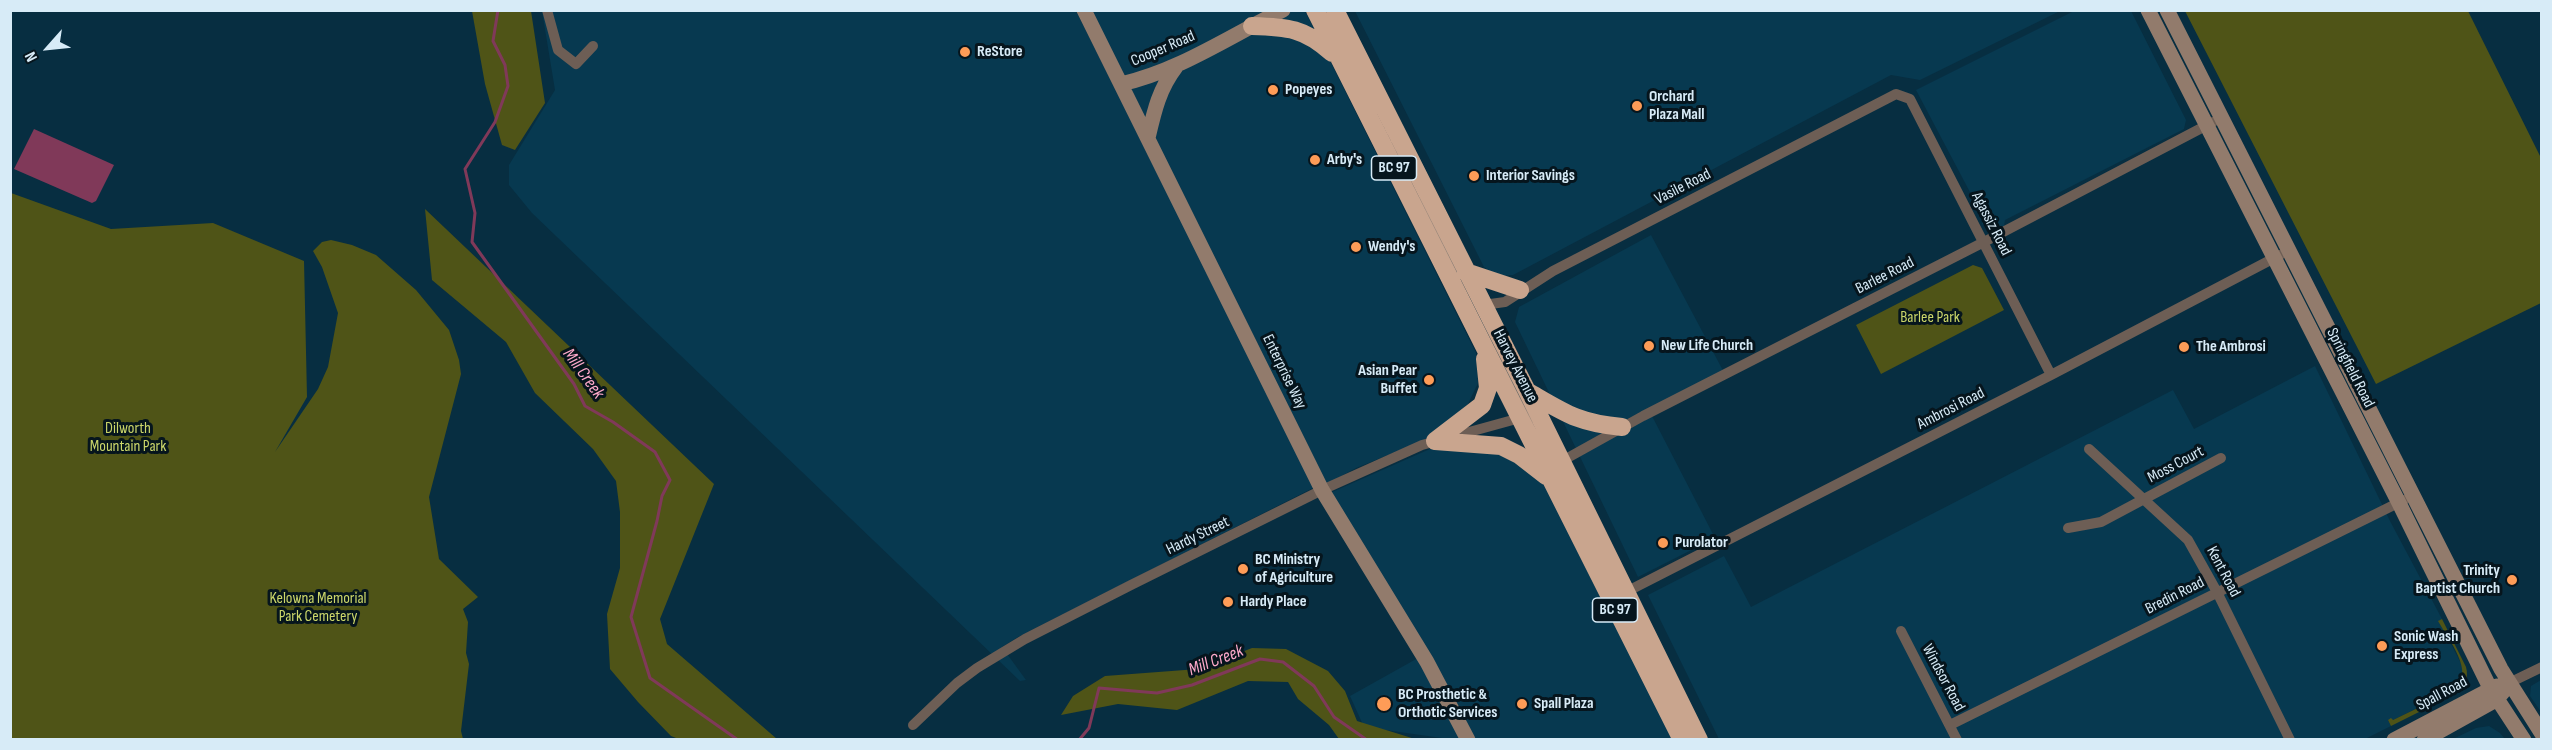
<!DOCTYPE html>
<html>
<head>
<meta charset="utf-8">
<style>
  body { margin:0 }
  #map { position:relative; width:2552px; height:750px; overflow:hidden; background:#072e41; font-family:"Sofia Sans Condensed",sans-serif }
  canvas { display:block }
  .frame { position:absolute; inset:0; border:12px solid #d7ebf7; pointer-events:none }
  .north { position:absolute; left:18px; top:18px; width:60px; height:60px; -webkit-text-stroke:4px #06151d; paint-order:stroke; rotate:243deg; font-size:16px; font-weight:700; line-height:24px; text-align:center; color:#d7ebf7 }
  .north::after { content:''; display:block; margin:auto; width:21px; height:27px; background:#d7ebf7; clip-path:polygon(50% 0,100% 100%,50% 72%,0 100%) }
</style>
</head>
<body>
<div id="map">
<canvas width="2552" height="750"></canvas>
<div class="frame"></div>
<div class="north">N</div>
</div>
<script>
const context = document.querySelector('canvas').getContext('2d');
context.lineJoin = 'round';
function paint(path, color) { context.fillStyle = color; context.fill(path, 'evenodd'); }
function trace(path, color, width, dash) { context.strokeStyle = color; context.lineWidth = width; context.lineCap = dash ? 'butt' : 'round'; context.setLineDash(dash || []); context.stroke(path); }
function drawText(font, color, halo, rows, align = 'center') {
  context.font = font + ' "Sofia Sans Condensed",sans-serif'; context.lineWidth = 6; context.setLineDash([]); context.textBaseline = 'middle'; context.strokeStyle = halo; context.fillStyle = color; for (const [text, x, y, turn = 0] of rows) {
    context.save(); context.translate(x, y); context.rotate((+turn || 0) * Math.PI / 180); context.textAlign = isNaN(turn) ? turn : align; if (halo) context.strokeText(text, 0, 0); context.fillText(text, 0, 0); context.restore();
  }
}
const built = new Path2D(`
  M 542,11 L 1076,11 L 1315,487 L 1018,637 L 1002,647 L 1026,680 L 1020,681 L 532,213 L 509,185 L 509,165 L 555,90 Z
  M 1089,11 L 1305,11 L 1476,353 L 1478,383 L 1468,404 L 1433,437 L 1356,468 L 1325,485 Z
  M 1355,11 L 2060,11 L 1920,80 L 1891,75 L 1513,275 L 1497,276 L 1484,267 Z
  M 2074,11 L 2131,11 L 2186,120 L 2184,129 L 2005,220 L 2004,226 L 1994,233 L 1982,224 L 1981,213 L 1916,90 Z
  M 1651,235 L 1727,378 L 1652,416 L 1715,538 L 1638,577 L 1515,322 L 1519,307 Z
  M 2315,366 L 2390,521 L 2442,619 L 2439,621 L 2464,669 L 2461,684 L 2455,690 L 2393,720 L 2388,720 L 2391,726 L 2365,739 L 1719,739 L 1648,595 L 1724,556 L 1751,607 L 2173,390 L 2194,429 Z
  M 1439,445 L 1498,449 L 1544,483 L 1675,739 L 1456,740 L 1364,727 L 1350,696 L 1418,658 L 1330,493 Z
  M 2541,680 L 2541,712 L 2530,696 L 2531,686 Z
  M 2489,726 L 2500,733 L 2505,739 L 2453,739 L 2476,728 Z`);
const green = new Path2D(`
  M 472,11 L 531,11 L 545,103 L 515,150 L 502,145 L 485,84 Z
  M 2185,11 L 2468,11 L 2541,158 L 2541,303 L 2376,384 Z
  M 11,193 L 111,229 L 213,223 L 304,261 L 307,397 L 275,452 L 318,389 L 328,367 L 338,313 L 322,267 L 313,251 L 322,242 L 331,240 L 352,245 L 376,255 L 416,290 L 449,330 L 459,360 L 461,374 L 429,497 L 439,559 L 478,597 L 463,609 L 468,622 L 466,653 L 469,664 L 461,731 L 463,739 L 11,739 Z
  M 425,209 L 714,484 L 660,619 L 667,644 L 777,739 L 681,740 L 671,736 L 638,702 L 610,669 L 607,614 L 620,568 L 620,512 L 616,481 L 593,449 L 535,393 L 506,342 L 432,280 Z
  M 1973,265 L 1982,268 L 2004,310 L 1881,374 L 1856,325 Z
  M 2442,619 L 2466,667 C 2469,678 2465,685 2457,693 L 2391,726 L 2388,720 L 2391,718 L 2393,720 L 2455,690 C 2475,671 2449,641 2438,621 Z
  M 1252,648 L 1286,649 L 1328,671 L 1345,691 L 1357,721 L 1415,739 L 1339,739 L 1329,725 L 1298,699 L 1288,682 L 1248,681 L 1177,710 L 1118,704 L 1061,715 L 1073,696 L 1105,676 L 1198,669 Z`);
const water = new Path2D(`
  M 34,129 L 114,165 L 96,201 L 92,203 L 14,169 Z`);
const stream = new Path2D(`
  M 498,10 L 493,41 L 505,65 L 508,86 L 495,122 L 465,169 L 475,213 L 472,242 L 574,384 L 585,406 L 613,422 L 655,452 L 670,480 L 662,496 L 657,521 L 631,617 L 650,678 L 738,740
  M 1079,740 L 1089,728 L 1099,688 L 1157,693 L 1192,685 L 1260,659 L 1283,662 L 1314,686 L 1334,717 L 1367,740`);
const street = new Path2D(`
  M 547,10 L 558,50 L 576,64 L 593,46
  M 1483,305 L 1505,302 L 1553,271 L 1896,94 L 1910,99 L 2051,375
  M 2089,449 L 2188,540 L 2217,592 L 2290,740
  M 1562,461 L 1643,416 L 1984,242 L 2213,122
  M 2068,528 L 2101,522 L 2221,458
  M 1626,592 L 2051,375 L 2280,255
  M 1901,631 L 1957,740
  M 2509,683 L 2542,667
  M 913,725 L 957,683 L 977,668 L 1025,639 L 1131,585 L 1322,490 L 1422,445 L 1520,418
  M 1950,725 L 2404,500`);
const secondary = new Path2D(`
  M 1084,10 L 1322,490 L 1427,662 L 1468,740
  M 2148,10 L 2399,503 L 2490,688 L 2524,740
  M 2167,10 L 2501,669 L 2542,734
  M 1121,84 C 1179,71 1230,36 1283,10
  M 1148,138 C 1154,112 1159,89 1176,67
  M 2394,740 L 2497,686
  M 2424,740 L 2496,700 L 2503,692`);
const highway = new Path2D(`
  M 1315,10 L 1682,740
  M 1335,10 L 1527,391 L 1699,740
  M 1252,26 C 1287,27 1305,28 1332,53
  M 1466,272 L 1520,290
  M 1527,391 C 1565,413 1578,423 1622,427
  M 1435,441 L 1501,446 L 1519,455 L 1546,476
  M 1435,441 L 1482,405 L 1488,388 L 1485,359`);
const markers = [
  [965,52,6,"#fe9c57"],
  [1273,90,6,"#fe9c57"],
  [1637,106,6,"#fe9c57"],
  [1315,160,6,"#fe9c57"],
  [1474,176,6,"#fe9c57"],
  [1356,247,6,"#fe9c57"],
  [1649,346,6,"#fe9c57"],
  [2184,347,6,"#fe9c57"],
  [1429,380,6,"#fe9c57"],
  [1663,543,6,"#fe9c57"],
  [1243,569,6,"#fe9c57"],
  [2512,580,6,"#fe9c57"],
  [1228,602,6,"#fe9c57"],
  [2382,646,6,"#fe9c57"],
  [1384,704,8,"#fe9c57"],
  [1522,704,6,"#fe9c57"]
];
const shields = [
  [1394,168,45],
  [1615,610,45]
];
const shieldNames = [
  ["BC 97",1394,168],
  ["BC 97",1615,610]
];
const streetNames = [
  ["Cooper Road",1163,49,-23],
  ["Vasile Road",1683,187,-27],
  ["Agassiz Road",1991,224,63],
  ["Barlee Road",1885,276,-27],
  ["Harvey Avenue",1515,366,63],
  ["Springfield Road",2350,368,63],
  ["Enterprise Way",1284,372,64],
  ["Ambrosi Road",1951,409,-27],
  ["Moss Court",2176,465,-28],
  ["Hardy Street",1198,536,-26],
  ["Kent Road",2223,572,62],
  ["Bredin Road",2175,596,-27],
  ["Windsor Road",1943,678,62],
  ["Spall Road",2442,694,-28]
];
const poiNames = [
  ["ReStore",977,52],
  ["Popeyes",1285,90],
  ["Orchard",1649,97],
  ["Plaza Mall",1649,115],
  ["Arby's",1327,160],
  ["Interior Savings",1486,176],
  ["Wendy's",1368,247],
  ["New Life Church",1661,346],
  ["The Ambrosi",2196,347],
  ["Asian Pear",1417,371,"right"],
  ["Buffet",1417,389,"right"],
  ["Purolator",1675,543],
  ["BC Ministry",1255,560],
  ["of Agriculture",1255,578],
  ["Trinity",2500,571,"right"],
  ["Baptist Church",2500,589,"right"],
  ["Hardy Place",1240,602],
  ["Sonic Wash",2394,637],
  ["Express",2394,655],
  ["BC Prosthetic &",1398,695],
  ["Orthotic Services",1398,713],
  ["Spall Plaza",1534,704]
];
const parkNames = [
  ["Barlee Park",1930,318],
  ["Dilworth",128,429],
  ["Mountain Park",128,447],
  ["Kelowna Memorial",318,599],
  ["Park Cemetery",318,617]
];
const waterNames = [
  ["Mill Creek",583,374,54],
  ["Mill Creek",1216,661,-21]
];
paint(built, '#073950');
paint(green, '#4f5417');
paint(water, '#803959');
trace(stream, '#803959', 3);
trace(street, '#6d5e55', 10);
trace(secondary, '#927b6c', 15);
trace(highway, '#c9a58e', 18);
for (const [x, y, r, color] of markers) { const dot = new Path2D(); dot.arc(x, y, r, 0, 2 * Math.PI); context.fillStyle = color; context.fill(dot); trace(dot, '#06151d', 2); }
for (const [x, y, w] of shields) { const box = new Path2D(); box.roundRect(x - w / 2, y - 12, w, 24, 4.5); context.fillStyle = '#06151d'; context.fill(box); trace(box, '#d7ebf7', 1.5); }
drawText('bold 15px', '#d7ebf7', null, shieldNames);
drawText('16px', '#d7ebf7', '#06151d', streetNames);
drawText('bold 16px', '#d7ebf7', '#06151d', poiNames, 'left');
drawText('16px', '#ccd76a', '#06151d', parkNames);
drawText('italic 18px', '#fda9ca', '#06151d', waterNames);
</script>
</body>
</html>
